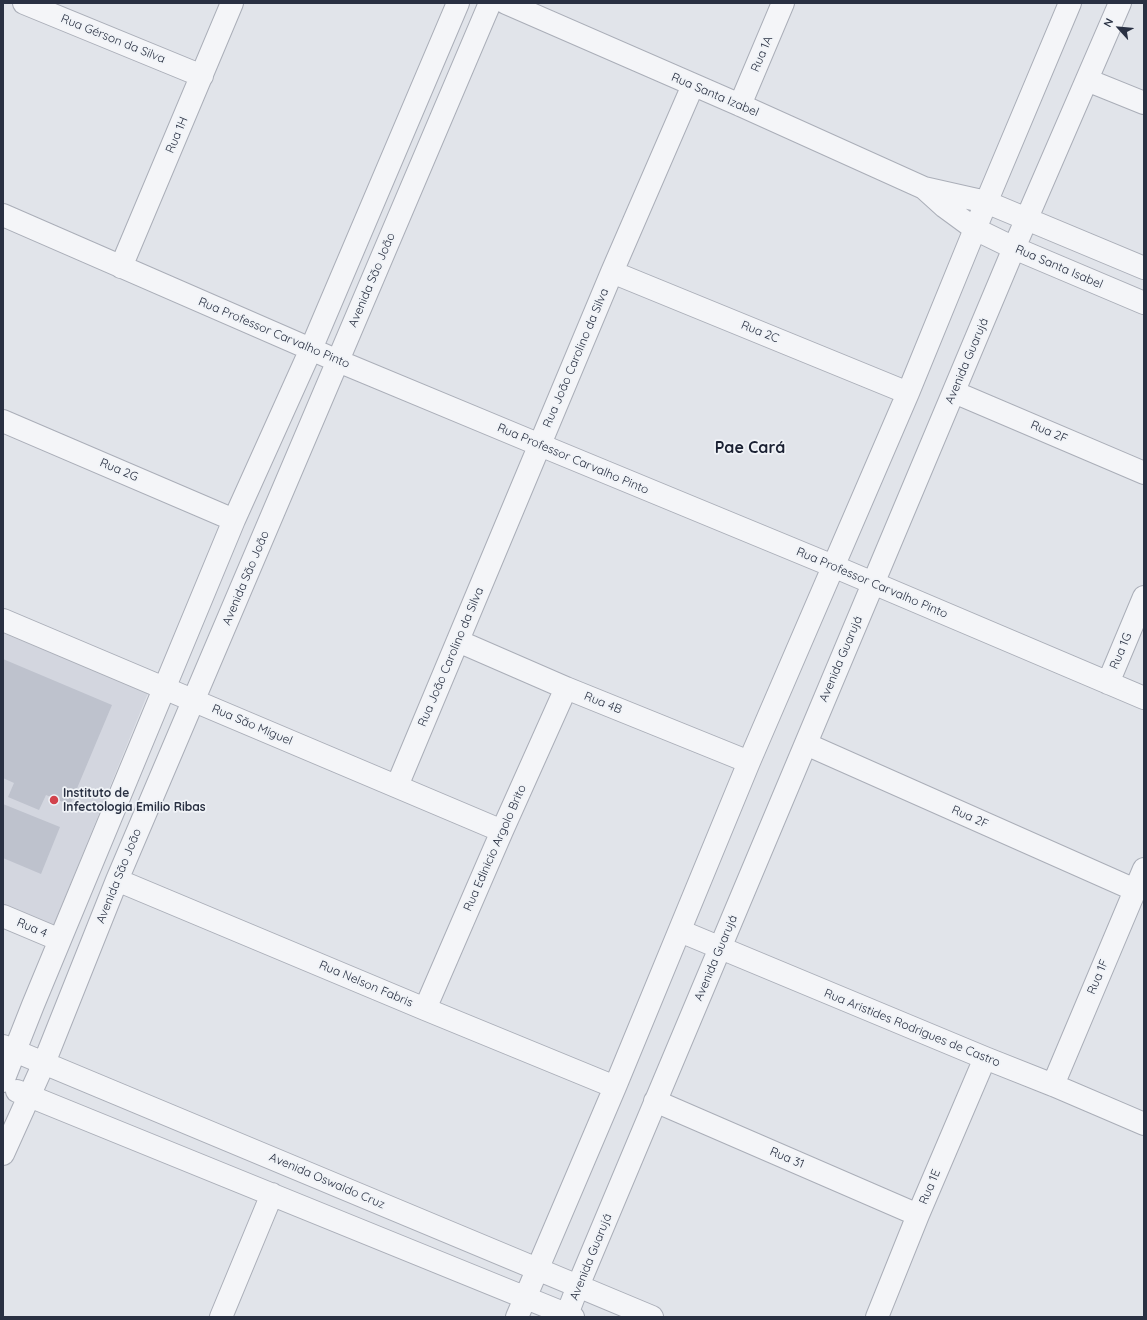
<!DOCTYPE html>
<html>
<head>
<meta charset="utf-8">
<style>
  body { margin:0 }
  #map { position:relative; width:1147px; height:1320px; overflow:hidden; background:#e1e4ea; font-family:Quicksand,sans-serif }
  canvas { display:block }
  .frame { position:absolute; inset:0; border:4px solid #293042; pointer-events:none }
  .north { position:absolute; left:1099px; top:8px; width:40px; height:40px; -webkit-text-stroke:3px #f0f3f7; paint-order:stroke; rotate:297deg; font-size:11px; font-weight:700; line-height:16px; text-align:center; color:#293042 }
  .north::after { content:''; display:block; margin:auto; width:14px; height:18px; background:#293042; clip-path:polygon(50% 0,100% 100%,50% 72%,0 100%) }
</style>
</head>
<body>
<div id="map">
<canvas width="1147" height="1320"></canvas>
<div class="frame"></div>
<div class="north">N</div>
</div>
<script>
const context = document.querySelector('canvas').getContext('2d');
context.lineJoin = 'round';
function paint(path, color) { context.fillStyle = color; context.fill(path, 'evenodd'); }
function trace(path, color, width, dash) { context.strokeStyle = color; context.lineWidth = width; context.lineCap = dash ? 'butt' : 'round'; context.setLineDash(dash || []); context.stroke(path); }
function drawText(font, color, halo, rows, align = 'center') {
  context.font = font + ' Quicksand,sans-serif'; context.lineWidth = 3.5; context.setLineDash([]); context.textBaseline = 'middle'; context.strokeStyle = halo; context.fillStyle = color; for (const [text, x, y, turn = 0] of rows) {
    context.save(); context.translate(x, y); context.rotate((+turn || 0) * Math.PI / 180); context.textAlign = isNaN(turn) ? turn : align; if (halo) context.strokeText(text, 0, 0); context.fillText(text, 0, 0); context.restore();
  }
}
const built = new Path2D(`
  M 3,633 L 148,693 L 53,927 L 3,906 Z`);
const building = new Path2D(`
  M 3,659 L 112,705 L 70,805 L 46,795 L 39,810 L 8,797 L 14,783 L 3,778 Z
  M 3,804 L 60,827 L 41,874 L 3,858 Z`);
const minor = new Path2D(`
  M 24,3 L 202,76
  M 506,3 L 740,105 L 924,188 L 986,202 L 1144,268
  M 1087,80 L 1144,103
  M 740,105 L 783,3
  M 924,188 L 945,207 L 975,229 L 1014,248 L 1144,303
  M 3,215 L 338,361 L 540,445 L 833,566 L 1144,698
  M 121,267 L 232,3
  M 612,272 L 908,393
  M 954,392 L 1144,473
  M 3,421 L 234,520
  M 3,620 L 502,831
  M 458,641 L 566,688 L 749,762
  M 1108,683 L 1144,597
  M 806,744 L 1135,890
  M 397,786 L 612,272 L 693,85
  M 117,880 L 425,1009 L 615,1087
  M 3,916 L 60,940
  M 680,931 L 985,1058 L 1053,1085 L 1144,1124
  M 425,1009 L 502,831 L 566,688
  M 3,1046 L 652,1317
  M 3,1081 L 33,1005 L 234,520 L 311,349 L 458,3
  M 1053,1085 L 1144,869
  M 17,1091 L 573,1317
  M 655,1101 L 918,1215
  M 3,1154 L 44,1063 L 117,880 L 490,3
  M 221,1317 L 272,1194
  M 517,1317 L 615,1087 L 749,762 L 908,393 L 975,229 L 1070,3
  M 566,1317 L 578,1286 L 1014,248 L 1120,3
  M 877,1317 L 918,1215 L 985,1058`);
const markers = [
  [54,800,5,"#d2434d"]
];
const streetNames = [
  ["Rua Gérson da Silva",113,39,22],
  ["Rua 1A",762,54,-67],
  ["Rua Santa Izabel",715,95,23],
  ["Rua 1H",177,135,-67],
  ["Rua Santa Isabel",1059,267,23],
  ["Avenida São João",372,280,-67],
  ["Rua 2C",760,332,22],
  ["Rua Professor Carvalho Pinto",274,333,23],
  ["Rua João Carolino da Silva",576,358,-67],
  ["Avenida Guarujá",967,361,-67],
  ["Rua 2F",1049,432,23],
  ["Rua Professor Carvalho Pinto",573,459,23],
  ["Rua 2G",119,470,23],
  ["Avenida São João",246,578,-67],
  ["Rua Professor Carvalho Pinto",872,583,23],
  ["Rua 1G",1121,651,-67],
  ["Rua João Carolino da Silva",451,657,-67],
  ["Avenida Guarujá",841,659,-67],
  ["Rua 4B",603,703,22],
  ["Rua São Miguel",252,725,23],
  ["Rua 2F",970,817,24],
  ["Rua Edinicio Argolo Brito",495,848,-66],
  ["Avenida São João",119,876,-68],
  ["Rua 4",32,928,23],
  ["Avenida Guarujá",716,958,-67],
  ["Rua 1F",1098,977,-67],
  ["Rua Nelson Fabris",366,984,23],
  ["Rua Aristides Rodrigues de Castro",912,1028,22],
  ["Rua 31",787,1158,23],
  ["Avenida Oswaldo Cruz",327,1181,23],
  ["Rua 1E",930,1187,-67],
  ["Avenida Guarujá",591,1257,-68]
];
const poiNames = [
  ["Instituto de",63,793],
  ["Infectologia Emilio Ribas",63,807]
];
const districtNames = [
  ["Pae Cará",750,448]
];
paint(built, '#d3d6df');
paint(building, '#bec2cd');
trace(minor, '#aaaeb8', 24);
trace(minor, '#f4f5f8', 22);
for (const [x, y, r, color] of markers) { const dot = new Path2D(); dot.arc(x, y, r, 0, 2 * Math.PI); context.fillStyle = color; context.fill(dot); trace(dot, '#f0f3f7', 1.5); }
drawText('12px', '#293042', '#f0f3f7', streetNames);
drawText('bold 12px', '#293042', '#f0f3f7', poiNames, 'left');
drawText('bold 16px', '#1b2133', '#f0f3f7', districtNames);
</script>
</body>
</html>
